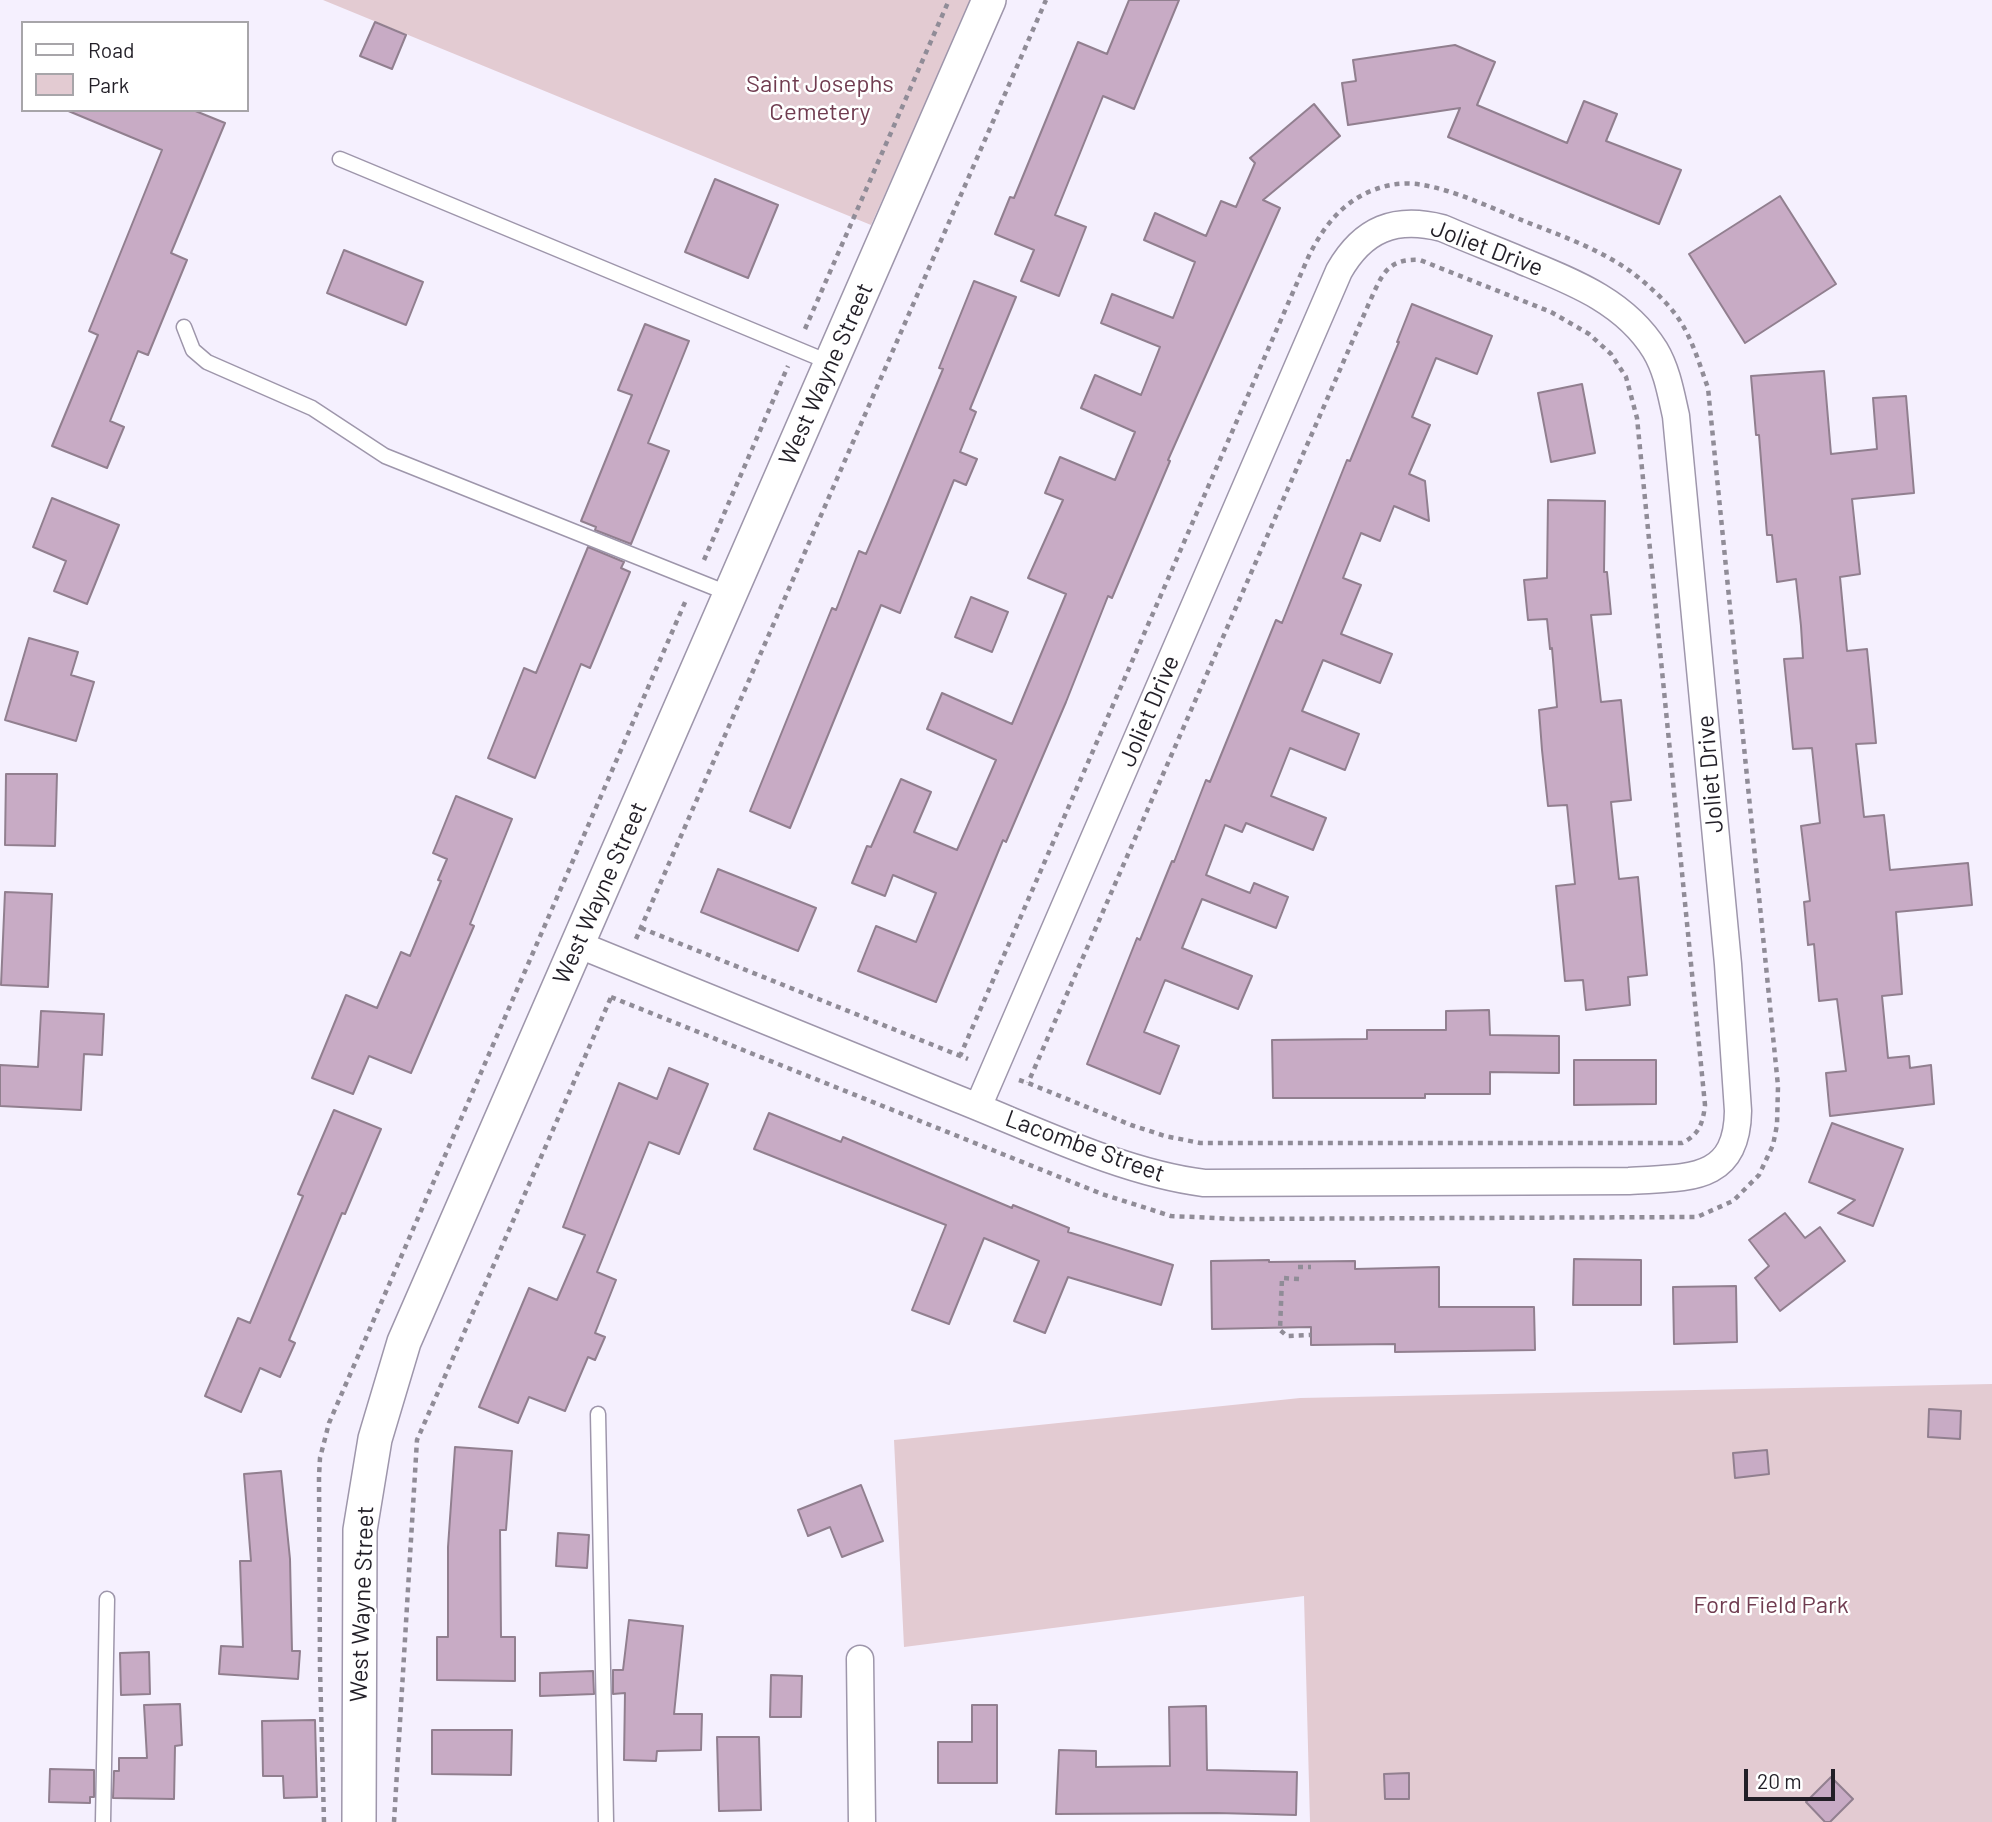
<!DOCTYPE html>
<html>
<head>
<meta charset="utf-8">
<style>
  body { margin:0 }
  #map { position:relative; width:1992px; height:1822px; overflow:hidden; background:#f5f0fe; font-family:Barlow,sans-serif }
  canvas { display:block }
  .legend { position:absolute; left:21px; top:21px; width:228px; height:91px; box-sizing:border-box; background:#fff; border:2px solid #a7a5a9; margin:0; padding:9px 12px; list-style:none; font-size:21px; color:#221f27 }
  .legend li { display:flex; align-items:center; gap:14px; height:35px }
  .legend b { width:35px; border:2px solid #a7a5a9 }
  .scale { position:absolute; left:1744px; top:1769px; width:91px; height:32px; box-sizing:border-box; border:4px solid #221f27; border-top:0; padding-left:9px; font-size:21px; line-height:24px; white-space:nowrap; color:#221f27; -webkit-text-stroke:5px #fff; paint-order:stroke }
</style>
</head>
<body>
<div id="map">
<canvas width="1992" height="1822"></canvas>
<ul class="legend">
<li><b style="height:9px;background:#fff"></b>Road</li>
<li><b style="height:19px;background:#e3cbd2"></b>Park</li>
</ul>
<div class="scale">20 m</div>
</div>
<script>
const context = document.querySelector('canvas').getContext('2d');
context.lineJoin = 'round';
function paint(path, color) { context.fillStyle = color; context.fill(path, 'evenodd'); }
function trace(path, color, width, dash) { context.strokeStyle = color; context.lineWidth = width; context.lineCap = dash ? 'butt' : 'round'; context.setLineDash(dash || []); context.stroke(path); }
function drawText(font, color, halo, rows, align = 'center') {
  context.font = font + ' Barlow,sans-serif'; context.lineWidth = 5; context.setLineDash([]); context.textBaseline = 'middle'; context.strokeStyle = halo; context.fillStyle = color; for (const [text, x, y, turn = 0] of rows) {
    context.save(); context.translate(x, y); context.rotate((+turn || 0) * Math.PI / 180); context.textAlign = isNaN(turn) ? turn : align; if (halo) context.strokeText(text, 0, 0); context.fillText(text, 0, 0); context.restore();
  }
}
const green = new Path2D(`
  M 323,0 L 972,0 L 871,225 Z
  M 1992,1384 L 1992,1822 L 1310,1822 L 1304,1596 L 904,1647 L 894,1440 L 1300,1398 Z`);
const building = new Path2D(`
  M 1129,0 L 1179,0 L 1134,109 L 1103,96 L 1055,215 L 1086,227 L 1059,296 L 1021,281 L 1034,250 L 995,234 L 1010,197 L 1014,198 L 1078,42 L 1107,54 Z
  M 375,22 L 406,35 L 392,69 L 360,56 Z
  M 1455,45 L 1495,62 L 1477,105 L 1567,143 L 1584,101 L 1617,114 L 1606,141 L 1681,170 L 1659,224 L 1448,137 L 1460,108 L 1348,125 L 1342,83 L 1356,81 L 1353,60 Z
  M 1314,104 L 1340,136 L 1263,200 L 1280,208 L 1168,460 L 1170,461 L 1112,598 L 1108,596 L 1066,702 L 1006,842 L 1003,840 L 936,1002 L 858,971 L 876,926 L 916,942 L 936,893 L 893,875 L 885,896 L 852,883 L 867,846 L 871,847 L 901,779 L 931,792 L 914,832 L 957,850 L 996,760 L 927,729 L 942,693 L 1012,724 L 1066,594 L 1028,578 L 1063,500 L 1045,493 L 1060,457 L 1115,480 L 1135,432 L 1081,408 L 1095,375 L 1141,395 L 1160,347 L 1101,323 L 1112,294 L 1173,318 L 1195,262 L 1144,240 L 1155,213 L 1206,236 L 1221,201 L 1236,207 L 1255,163 L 1250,158 Z
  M 66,110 L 193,110 L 225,123 L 171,253 L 187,260 L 148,355 L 138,351 L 110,421 L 124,427 L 107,468 L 52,446 L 98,335 L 89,331 L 162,150 Z
  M 715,179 L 778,205 L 748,278 L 685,252 Z
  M 1780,196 L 1836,284 L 1745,343 L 1689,254 Z
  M 344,250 L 423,282 L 406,325 L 327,293 Z
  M 974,281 L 1016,297 L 970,409 L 976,412 L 960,452 L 977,459 L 966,485 L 954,480 L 900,613 L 881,605 L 790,828 L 750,811 L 832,608 L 836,610 L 859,551 L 866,554 L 888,502 L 943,369 L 939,368 Z
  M 1412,304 L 1492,336 L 1477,374 L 1436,358 L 1412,417 L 1430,425 L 1409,474 L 1425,481 L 1429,521 L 1394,506 L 1380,541 L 1361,533 L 1343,578 L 1361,585 L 1341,634 L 1392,654 L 1380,683 L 1323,660 L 1302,711 L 1359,734 L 1345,770 L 1290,748 L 1271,796 L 1326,818 L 1313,850 L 1246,823 L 1242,832 L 1225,825 L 1206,875 L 1250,893 L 1254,883 L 1288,897 L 1276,928 L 1202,899 L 1182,948 L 1252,976 L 1238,1009 L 1165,980 L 1144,1032 L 1179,1046 L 1160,1094 L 1087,1064 L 1137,938 L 1140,940 L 1172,861 L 1174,862 L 1206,780 L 1210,782 L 1276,620 L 1282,623 L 1347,460 L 1350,461 L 1399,342 L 1397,342 Z
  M 645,324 L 689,341 L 648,443 L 669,451 L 631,544 L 595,530 L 596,527 L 581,521 L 632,395 L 618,390 Z
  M 1824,371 L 1831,454 L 1877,449 L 1873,398 L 1906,396 L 1914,493 L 1852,499 L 1860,574 L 1840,577 L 1847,651 L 1867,649 L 1871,690 L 1876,743 L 1856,744 L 1864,817 L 1884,815 L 1890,870 L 1968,863 L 1972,905 L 1896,912 L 1902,994 L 1882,996 L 1888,1058 L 1909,1056 L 1910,1068 L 1931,1065 L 1934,1104 L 1830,1116 L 1826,1073 L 1846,1071 L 1837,999 L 1819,1001 L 1814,944 L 1808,945 L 1804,902 L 1810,901 L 1801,826 L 1820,823 L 1812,748 L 1793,749 L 1784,659 L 1803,658 L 1801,626 L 1796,579 L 1777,582 L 1772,535 L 1767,535 L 1759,435 L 1756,435 L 1751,376 Z
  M 1582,384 L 1595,453 L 1551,462 L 1538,393 Z
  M 52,498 L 119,525 L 87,604 L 54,591 L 66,561 L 33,547 Z
  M 1548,500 L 1605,501 L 1604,572 L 1607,572 L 1611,614 L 1591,615 L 1601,702 L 1621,700 L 1631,800 L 1611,802 L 1619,879 L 1638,877 L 1647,975 L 1628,977 L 1630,1005 L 1586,1010 L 1583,980 L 1565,981 L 1556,886 L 1575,884 L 1570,835 L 1567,805 L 1548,806 L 1542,750 L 1539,710 L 1557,707 L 1552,648 L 1550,649 L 1547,619 L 1528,620 L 1524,580 L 1547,578 Z
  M 588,547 L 624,562 L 621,568 L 630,572 L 590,668 L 581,664 L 535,778 L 488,758 L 524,668 L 536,673 Z
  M 971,597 L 1008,612 L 992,652 L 955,637 Z
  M 29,638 L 78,652 L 71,675 L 94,682 L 76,741 L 5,720 Z
  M 6,774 L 57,774 L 55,846 L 5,845 Z
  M 456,796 L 512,819 L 470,924 L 474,926 L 411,1073 L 369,1056 L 353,1094 L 312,1078 L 346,995 L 377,1008 L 401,952 L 410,956 L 441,881 L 438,880 L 447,859 L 433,853 Z
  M 718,869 L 816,908 L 798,951 L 701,912 Z
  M 5,892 L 52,894 L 48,987 L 1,985 Z
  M 1489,1010 L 1490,1035 L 1559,1036 L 1559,1073 L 1490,1072 L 1490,1094 L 1425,1094 L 1425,1098 L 1273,1098 L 1272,1040 L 1367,1039 L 1367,1030 L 1446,1030 L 1446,1011 Z
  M 41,1011 L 104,1014 L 102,1055 L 84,1054 L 81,1110 L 0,1106 L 0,1065 L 38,1067 Z
  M 1574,1060 L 1656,1060 L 1656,1104 L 1574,1105 Z
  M 669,1068 L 708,1084 L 679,1154 L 649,1142 L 597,1272 L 616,1280 L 595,1333 L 605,1337 L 595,1360 L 588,1357 L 565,1411 L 529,1397 L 518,1423 L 479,1407 L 529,1288 L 557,1300 L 585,1235 L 563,1227 L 619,1083 L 657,1099 Z
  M 334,1110 L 381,1129 L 345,1214 L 342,1213 L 289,1340 L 295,1343 L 280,1377 L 260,1368 L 241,1412 L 205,1396 L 238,1318 L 250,1323 L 303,1196 L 298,1194 Z
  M 769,1113 L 841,1142 L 843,1137 L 1012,1208 L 1013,1205 L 1069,1228 L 1068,1232 L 1173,1265 L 1161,1305 L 1068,1277 L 1045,1333 L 1014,1321 L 1039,1261 L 984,1238 L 949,1324 L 912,1310 L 946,1225 L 754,1149 Z
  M 1832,1123 L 1903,1149 L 1873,1226 L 1838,1213 L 1855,1200 L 1809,1182 Z
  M 1785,1213 L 1805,1238 L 1820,1227 L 1845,1261 L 1780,1311 L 1755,1278 L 1769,1266 L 1749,1240 Z
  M 1574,1259 L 1641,1260 L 1641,1305 L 1573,1305 Z
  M 1269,1260 L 1269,1262 L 1355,1261 L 1355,1269 L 1439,1267 L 1439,1307 L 1534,1307 L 1535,1350 L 1395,1352 L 1395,1344 L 1311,1345 L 1311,1327 L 1212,1329 L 1211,1261 Z
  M 1736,1286 L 1737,1342 L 1674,1344 L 1673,1287 Z
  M 1929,1409 L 1961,1411 L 1960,1439 L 1928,1437 Z
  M 455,1447 L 512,1451 L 506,1530 L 500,1530 L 501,1637 L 515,1637 L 515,1681 L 437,1680 L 437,1637 L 448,1637 L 448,1547 Z
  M 1767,1450 L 1769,1474 L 1735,1478 L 1733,1453 Z
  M 281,1471 L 290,1559 L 292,1651 L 300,1651 L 298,1679 L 219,1674 L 221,1646 L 243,1647 L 240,1561 L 251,1561 L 244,1474 Z
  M 861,1485 L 883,1541 L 842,1557 L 830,1527 L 808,1536 L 798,1510 Z
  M 558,1533 L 589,1535 L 587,1568 L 556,1566 Z
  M 629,1620 L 683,1626 L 674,1714 L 702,1714 L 701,1750 L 657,1751 L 656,1761 L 624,1760 L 625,1693 L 613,1694 L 613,1670 L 623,1670 Z
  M 149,1652 L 150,1694 L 121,1695 L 120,1653 Z
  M 593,1671 L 594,1694 L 540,1696 L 540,1673 Z
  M 771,1675 L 802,1676 L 801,1717 L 770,1717 Z
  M 180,1704 L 182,1745 L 175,1746 L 174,1799 L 113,1798 L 114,1771 L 119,1771 L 119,1758 L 147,1758 L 144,1705 Z
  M 972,1705 L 997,1705 L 997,1783 L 938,1783 L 938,1742 L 972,1742 Z
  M 1206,1706 L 1207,1770 L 1297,1772 L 1296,1815 L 1217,1813 L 1056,1814 L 1059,1750 L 1096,1751 L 1096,1767 L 1170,1766 L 1169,1707 Z
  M 315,1720 L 317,1797 L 284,1798 L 283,1776 L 263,1776 L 262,1721 Z
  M 432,1730 L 512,1730 L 511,1775 L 432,1774 Z
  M 717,1737 L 759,1737 L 761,1810 L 719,1811 Z
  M 50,1769 L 94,1770 L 94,1797 L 90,1797 L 90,1803 L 49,1802 Z
  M 1409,1773 L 1409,1799 L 1385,1799 L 1384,1774 Z
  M 1831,1777 L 1853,1799 L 1830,1822 L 1825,1822 L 1806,1802 Z`);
const path = new Path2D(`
  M 805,329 L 949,0
  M 704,560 L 788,366
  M 641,928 L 968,1059
  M 636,939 L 1046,0
  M 611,997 L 1102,1194 L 1171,1216 L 1236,1219 L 1697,1217 L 1733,1201 L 1759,1175 L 1773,1145 L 1777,1125 L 1778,1086 L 1708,388 C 1699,363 1692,337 1676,315 C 1664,299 1646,283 1630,271 C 1596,247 1556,234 1519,219 C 1487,206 1456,191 1423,185 C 1413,183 1401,183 1391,185 C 1349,193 1324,223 1307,260 L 960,1056
  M 1019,1080 L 1028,1083 L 1131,1125 L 1165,1136 L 1200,1143 L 1682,1143 C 1699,1135 1703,1123 1705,1105 L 1637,418 L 1626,377 L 1611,354 L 1589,334 L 1551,312 L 1420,260 C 1387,258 1382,275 1370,301 L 1028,1083
  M 1298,1267 L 1311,1267
  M 1299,1279 L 1282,1278 L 1280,1330 L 1287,1336 L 1311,1335
  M 324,1822 L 320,1668 L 319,1476 L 320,1458 L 329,1423 L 686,600
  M 394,1822 L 417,1440 L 612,995`);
const service = new Path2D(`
  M 340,159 L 831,363
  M 184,327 L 193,350 L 207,362 L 312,408 L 385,456 L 730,594
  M 598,1414 L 606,1822
  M 103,1822 L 107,1599`);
const minor = new Path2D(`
  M 577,944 C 704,995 831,1047 958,1099 C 1034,1129 1123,1173 1204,1183 L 1629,1181 C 1685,1177 1737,1184 1738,1111 L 1728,964 L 1676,416 C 1671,394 1667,370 1655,350 C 1626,303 1576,283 1527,263 C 1499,251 1470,240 1442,228 C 1395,216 1363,229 1339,271 L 978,1107
  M 860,1659 L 862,1822`);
const tertiary = new Path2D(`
  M 359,1822 L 360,1530 L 375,1439 L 404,1342 L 989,0`);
const parkNames = [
  ["Saint Josephs",820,84],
  ["Cemetery",820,112],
  ["Ford Field Park",1771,1605]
];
const streetNames = [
  ["Joliet Drive",1487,248,21],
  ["West Wayne Street",826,374,-66],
  ["Joliet Drive",1149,711,-67],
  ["Joliet Drive",1710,774,-95],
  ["West Wayne Street",600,893,-66],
  ["Lacombe Street",1085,1146,20],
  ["West Wayne Street",362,1604,-88]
];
paint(green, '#e3cbd2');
paint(building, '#c8abc5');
trace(building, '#917f8f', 2);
trace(service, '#9e96ab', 17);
trace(minor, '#9e96ab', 29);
trace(tertiary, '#9e96ab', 36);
trace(path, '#908c97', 4.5, [5, 5]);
trace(service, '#fff', 14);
trace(minor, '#fff', 26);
trace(tertiary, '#fff', 33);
drawText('24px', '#703c50', '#fff', parkNames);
drawText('24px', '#221f27', '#fff', streetNames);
</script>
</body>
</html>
